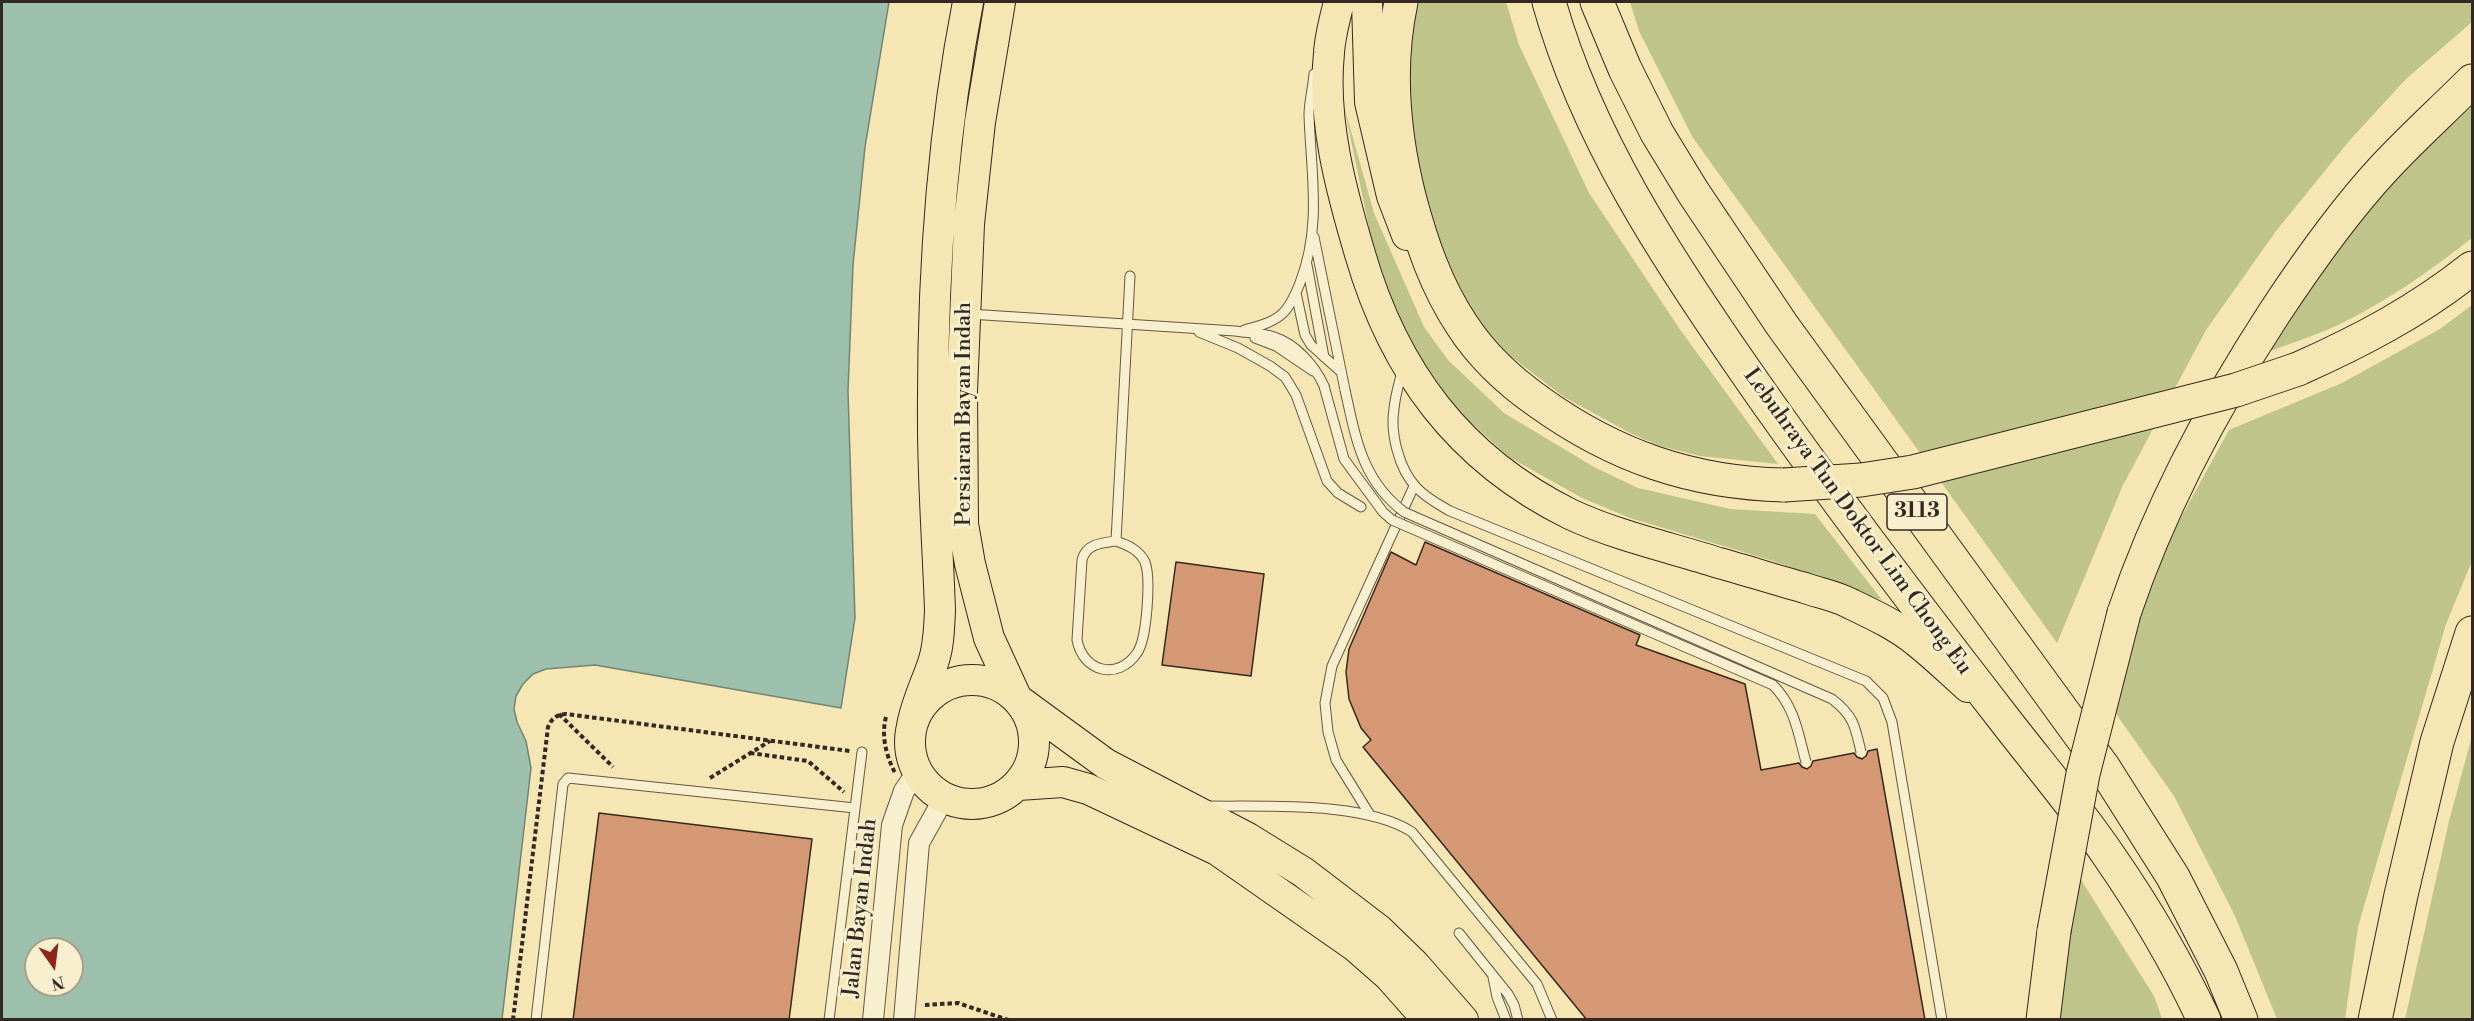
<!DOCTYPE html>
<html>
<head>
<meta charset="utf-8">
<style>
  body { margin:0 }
  #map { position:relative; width:2474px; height:1021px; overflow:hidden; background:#f5e6b3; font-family:"Libre Bodoni",serif }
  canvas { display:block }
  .frame { position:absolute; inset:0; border:3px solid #342921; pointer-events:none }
  .north { position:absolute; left:24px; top:937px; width:60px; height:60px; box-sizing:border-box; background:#f8efce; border:2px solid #aaa089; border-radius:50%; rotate:166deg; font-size:16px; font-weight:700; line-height:24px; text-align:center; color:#342921 }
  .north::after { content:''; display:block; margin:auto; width:21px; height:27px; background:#8f2418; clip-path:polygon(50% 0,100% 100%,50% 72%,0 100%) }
</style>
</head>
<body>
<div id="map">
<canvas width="2474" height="1021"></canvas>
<div class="frame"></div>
<div class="north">N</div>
</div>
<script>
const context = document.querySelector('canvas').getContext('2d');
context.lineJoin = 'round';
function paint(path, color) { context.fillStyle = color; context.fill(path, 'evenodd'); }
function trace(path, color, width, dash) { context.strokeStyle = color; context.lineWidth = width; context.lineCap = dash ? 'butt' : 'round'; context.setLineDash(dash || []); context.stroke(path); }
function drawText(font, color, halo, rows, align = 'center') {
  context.font = font + ' "Libre Bodoni",serif'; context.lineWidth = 6; context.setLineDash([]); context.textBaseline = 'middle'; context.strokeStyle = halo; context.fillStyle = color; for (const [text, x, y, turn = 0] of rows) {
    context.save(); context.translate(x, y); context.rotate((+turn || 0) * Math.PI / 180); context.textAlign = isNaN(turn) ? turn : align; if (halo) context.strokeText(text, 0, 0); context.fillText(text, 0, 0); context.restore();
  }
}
const green = new Path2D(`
  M 1414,2 L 1506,2 L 1519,45 L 1589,193 L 1679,328 L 1778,464 L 1700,456 L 1660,446 L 1630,433 L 1564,397 L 1509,355 L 1486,330 L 1467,301 L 1445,258 L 1423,196 L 1406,97 Z
  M 1630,2 L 2472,2 L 2472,22 L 2406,79 L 2350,140 L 2276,231 L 2206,330 L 2123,485 L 2057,643 L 1693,138 L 1639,31 Z
  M 2472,102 L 2472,238 C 2431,270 2388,301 2340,324 C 2313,337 2282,346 2254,357 L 2365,210 Z
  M 1344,106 L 1374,213 L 1424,327 L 1448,360 L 1504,413 L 1594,467 L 1638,488 L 1730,509 L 1815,514 L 1882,600 L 1770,560 L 1630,518 L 1582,498 L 1509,457 L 1469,421 L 1426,373 L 1397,317 L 1372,242 Z
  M 2472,305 L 2472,561 L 2446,624 L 2358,927 L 2345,1019 L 2277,1019 L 2235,916 L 2174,796 L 2114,711 L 2152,570 L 2229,430 L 2342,383 L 2440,329 Z
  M 2472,736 L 2472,1019 L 2405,1019 L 2449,821 Z
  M 2071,864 L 2154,996 L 2162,1019 L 2059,1020 Z`);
const water = new Path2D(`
  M 2,2 L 889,2 L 865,147 L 853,265 L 848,391 L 855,618 L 841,708 L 595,665 L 546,669 L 533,674 L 523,684 L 516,696 L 514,709 L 517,722 L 526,741 L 531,768 L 502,1019 L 2,1019 ZM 36,949 L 72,949 L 72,985 L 36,985 Z`);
const building = new Path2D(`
  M 1425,542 L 1640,635 L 1636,645 L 1745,684 L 1761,770 L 1799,763 L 1802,767 L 1807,769 L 1811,766 L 1813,761 L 1854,753 L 1857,757 L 1862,759 L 1866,756 L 1868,751 L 1877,749 L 1925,1020 L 1587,1020 L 1363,747 L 1371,740 L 1361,728 L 1349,699 L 1346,672 L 1349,649 L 1391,552 L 1416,565 Z
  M 1176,562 L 1264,574 L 1251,676 L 1162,665 Z
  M 599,813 L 812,839 L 789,1020 L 573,1020 Z`);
const path = new Path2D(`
  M 559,714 L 613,767
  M 886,717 C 881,736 886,755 895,773
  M 750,753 L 808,761 L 844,792
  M 710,778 L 770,741
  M 925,1005 L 958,1003 L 1008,1020
  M 513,1020 L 548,727 C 552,718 556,715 566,714 L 850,751`);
const lane = new Path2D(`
  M 1314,237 L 1345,390
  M 1307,265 L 1324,357
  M 1296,293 L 1305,335 L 1311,345 L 1340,371
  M 969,314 L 1235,331 C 1248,333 1262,333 1274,337 C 1296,344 1315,366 1324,386
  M 1244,330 C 1256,327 1272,323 1282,314 C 1290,307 1296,293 1300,283 C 1322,225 1311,175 1309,115 C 1309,102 1313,87 1314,74
  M 1199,332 L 1238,348 L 1270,366 L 1285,377 L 1296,395 L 1327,481 L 1338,493 L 1361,507
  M 1255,338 L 1276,346 L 1313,371
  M 1402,372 C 1399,384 1395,396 1394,409 C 1390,433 1399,469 1416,487 C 1426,498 1438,504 1450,511 L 1866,681 L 1883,698 L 1892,722 L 1942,1020
  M 1116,541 C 1128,545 1139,550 1145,562 C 1151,578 1147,639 1137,653 C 1118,681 1083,672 1077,640 L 1082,560 C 1086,544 1101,543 1116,541 Z
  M 1116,541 L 1130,276
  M 1208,806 C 1266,807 1364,801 1412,832 L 1537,984 L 1552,1020
  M 1370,815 L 1336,760 L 1328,732 L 1325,703 L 1332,666 L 1414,486
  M 1459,933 L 1508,994 L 1514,1005 L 1518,1020
  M 1493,977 L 1497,997 L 1506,1020
  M 536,1020 L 563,784 L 568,778 L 855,808
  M 829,1020 L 862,752`);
const street = new Path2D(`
  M 873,1020 L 892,825 L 904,791 L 917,772
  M 904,1020 L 919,843 L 944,798`);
const primary = new Path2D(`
  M 1000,2 L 980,122 L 969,224 L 962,391 L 963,524 L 970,564 L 989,638 L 1017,699 L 1106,764 L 1248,838 L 1303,872 L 1379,930 L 1414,964 L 1463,1020
  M 1339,2 C 1335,18 1330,36 1329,53 C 1322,120 1341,190 1360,254 C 1394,371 1459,459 1570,514 C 1614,535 1672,548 1719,563 C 1748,571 1776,580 1805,588 C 1819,593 1836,596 1849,603 C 1872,614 1898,626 1917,642 C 1935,656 1951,672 1968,687
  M 1367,2 L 1370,102 L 1392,196 L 1407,235
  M910 742a62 62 0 1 1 124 0a62 62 0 1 1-124 0Z
  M 912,726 C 916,703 926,684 933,663 C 939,646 939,628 940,611 C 938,549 933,486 933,424 C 932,283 941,140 968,2
  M 1018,785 L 1063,782 L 1088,789 L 1217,850 L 1356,947 L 1389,976 L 1428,1020`);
const highway = new Path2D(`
  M 1401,2 C 1387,68 1393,134 1410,200 C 1422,244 1436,286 1462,325 C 1482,356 1509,381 1539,402 C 1614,456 1692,483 1784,485
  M 1549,2 C 1587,137 1666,257 1746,372 C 1827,489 1914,603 2001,715 C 2037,762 2076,807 2109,856 C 2145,908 2177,962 2204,1020
  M 1597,2 L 1625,69 L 1657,133 L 1693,192 L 1782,325 L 2104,768 L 2173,877 L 2221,971 L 2241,1020
  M 2298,369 C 2361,341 2418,311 2472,268
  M 2124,613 C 2160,506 2213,407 2275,312 C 2308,262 2344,211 2385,167 C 2413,137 2443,110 2472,81
  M 2043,1020 L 2054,931
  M 2375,1020 L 2401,895 L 2437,742 L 2472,633`);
const laneBridge = new Path2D(`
  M 1324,386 L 1344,459 L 1383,512 L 1392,520 L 1773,685 C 1795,707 1798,733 1806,762
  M 1345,390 C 1356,439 1362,480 1404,512 L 1832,699 C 1854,716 1855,726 1861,752`);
const highwayBridge = new Path2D(`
  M 1784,485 L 1861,480 L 1913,472 L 2236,390 L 2298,369
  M 2054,931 L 2083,774 L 2124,613`);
const shields = [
  [1917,512,60]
];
const shieldNames = [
  ["3113",1917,512]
];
const streetNames = [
  ["Persiaran Bayan Indah",965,414,-90],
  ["Lebuhraya Tun Doktor Lim Chong Eu",1857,522,54],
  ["Jalan Bayan Indah",861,908,-84]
];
paint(green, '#bfc48a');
paint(water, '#9cc0ac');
trace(water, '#728474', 1.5);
paint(building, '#d49974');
trace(building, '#342921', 1.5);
trace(lane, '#645846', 11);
trace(street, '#645846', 22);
trace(primary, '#342921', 32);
trace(highway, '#342921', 35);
trace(path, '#342921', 4, [4.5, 3]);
trace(lane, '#f8efce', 9);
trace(street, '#f8efce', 20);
trace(primary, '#f5e6b3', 30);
trace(highway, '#f5e6b3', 33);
trace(laneBridge, '#645846', 11, []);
trace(highwayBridge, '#342921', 35, []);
trace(laneBridge, '#f8efce', 9);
trace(highwayBridge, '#f5e6b3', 33);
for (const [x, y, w] of shields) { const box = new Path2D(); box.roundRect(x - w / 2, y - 18, w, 36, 4.5); context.fillStyle = '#f8efce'; context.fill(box); trace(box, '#342921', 1.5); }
drawText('bold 21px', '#342921', null, shieldNames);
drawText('22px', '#342921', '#f8efce', streetNames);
</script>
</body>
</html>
